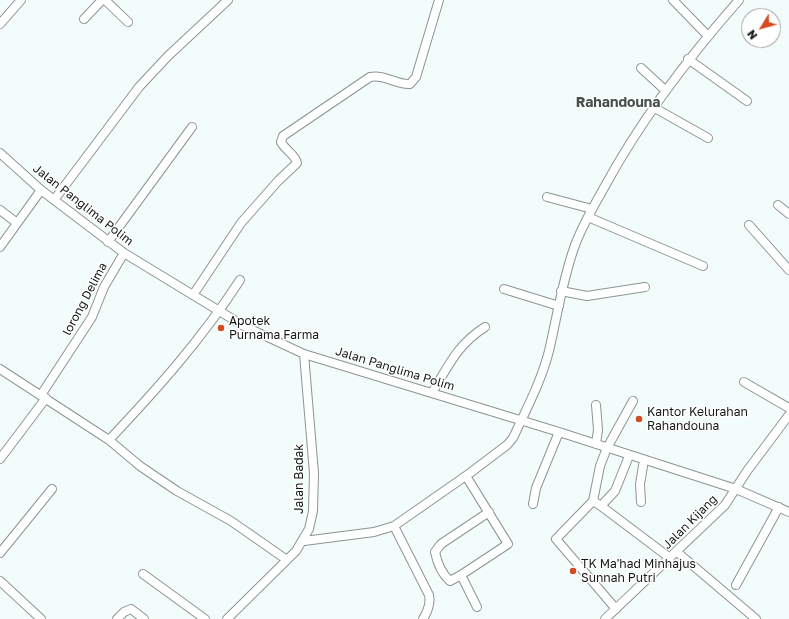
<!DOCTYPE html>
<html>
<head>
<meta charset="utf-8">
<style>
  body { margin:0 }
  #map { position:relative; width:789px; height:619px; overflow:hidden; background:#f2fcfa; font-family:"Golos Text",sans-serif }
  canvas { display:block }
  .north { position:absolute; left:741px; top:8px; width:40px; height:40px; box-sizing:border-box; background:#fff; border:1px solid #a1a3a2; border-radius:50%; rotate:233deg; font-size:11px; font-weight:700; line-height:16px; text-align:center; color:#151817 }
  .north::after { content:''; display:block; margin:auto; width:14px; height:18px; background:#d34b1e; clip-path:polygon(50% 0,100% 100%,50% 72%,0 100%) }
</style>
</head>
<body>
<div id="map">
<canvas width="789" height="619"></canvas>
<div class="north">N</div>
</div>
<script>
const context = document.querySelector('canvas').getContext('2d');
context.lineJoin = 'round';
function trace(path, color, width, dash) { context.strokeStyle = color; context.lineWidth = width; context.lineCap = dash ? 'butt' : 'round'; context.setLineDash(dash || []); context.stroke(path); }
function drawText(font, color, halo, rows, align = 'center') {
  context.font = font + ' "Golos Text",sans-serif'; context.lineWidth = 3; context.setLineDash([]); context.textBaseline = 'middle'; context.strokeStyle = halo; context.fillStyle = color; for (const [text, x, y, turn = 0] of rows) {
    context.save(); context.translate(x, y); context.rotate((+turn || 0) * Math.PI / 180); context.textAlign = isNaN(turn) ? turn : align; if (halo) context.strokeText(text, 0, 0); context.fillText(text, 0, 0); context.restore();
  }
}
const minor = new Path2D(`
  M 105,0 L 128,22
  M 673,0 L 708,36
  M 84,19 L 102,0
  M 0,24 L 21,0
  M 688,59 L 747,101
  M 641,68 L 665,90
  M 653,107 L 708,138
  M 0,153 L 41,190 L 124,253 L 244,326 L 304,354 L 559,432 L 736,489 L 789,512
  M 547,197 L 592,209
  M 54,200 L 139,87 L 168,56 L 228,0
  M 778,205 L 789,214
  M 0,210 L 17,223
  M 588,217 L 703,266
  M 749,225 L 789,270
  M 108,242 L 192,127
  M 0,247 L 41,190
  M 504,289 L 559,306
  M 561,291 L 587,296 L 645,287
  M 193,295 L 241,223 L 278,181 L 297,163 C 296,155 284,149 281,142 L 283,136 L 370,77 C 385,74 396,85 410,84 L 416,77 L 439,0
  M 0,369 L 109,440 L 140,466 L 177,491 L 231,521 L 287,560
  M 744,382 L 789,408
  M 432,393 C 449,365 457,345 485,327
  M 41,395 L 92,317 L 104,287 L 124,253
  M 596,405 L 598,430 L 596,444
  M 109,440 C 158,388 201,340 240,280
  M 0,459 L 46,398
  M 466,476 L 508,544 L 461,575 L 477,607
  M 593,501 L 600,466 L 607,448 L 633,401
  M 641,502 L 640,484 L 644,460
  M 533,504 L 536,488 L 559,432
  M 601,506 L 670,558
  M 394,526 L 429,595 C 431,604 428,611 423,619
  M 304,541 L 374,532 L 394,526 L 470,473 L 507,445 L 513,438 C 526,410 541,382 549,351 C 557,317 562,282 574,248 C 581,227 594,206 605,186 C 642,118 688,58 739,0
  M 677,552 L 756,619
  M 0,553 L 52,489
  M 143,574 L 205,619
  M 461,575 L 450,581 C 442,574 437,562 435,552 L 441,544 L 489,512
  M 0,581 L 41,619
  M 736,585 L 779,507
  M 616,609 L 556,539 L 593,501 L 601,506 L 615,491 L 629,456
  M 117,619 L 124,612 L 131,609 L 144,619
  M 227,619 L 296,551 L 309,529 L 313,511 L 314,473 L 304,354
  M 605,619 L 725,505 L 747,471 L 789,415`);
const markers = [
  [221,328,4,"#d34b1e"],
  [639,419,4,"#d34b1e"],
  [573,571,4,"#d34b1e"]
];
const streetNames = [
  ["Jalan Panglima Polim",83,205,38],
  ["lorong Delima",85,299,-62],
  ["Jalan Panglima Polim",395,369,17],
  ["Jalan Badak",299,479,-90],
  ["Jalan Kijang",690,522,-45]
];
const poiNames = [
  ["Apotek",229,321],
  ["Purnama Farma",229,335],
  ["Kantor Kelurahan",647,412],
  ["Rahandouna",647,426],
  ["TK Ma'had Minhajus",581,564],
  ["Sunnah Putri",581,578]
];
const quarterNames = [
  ["Rahandouna",618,103]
];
trace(minor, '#8c9593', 10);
trace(minor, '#fff', 8);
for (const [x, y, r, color] of markers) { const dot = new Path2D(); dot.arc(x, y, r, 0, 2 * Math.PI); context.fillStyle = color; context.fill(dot); trace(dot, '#fff', 1.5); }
drawText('12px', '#151817', '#fff', streetNames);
drawText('12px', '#151817', '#fff', poiNames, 'left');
drawText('bold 14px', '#48504e', '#fff', quarterNames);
</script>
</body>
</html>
